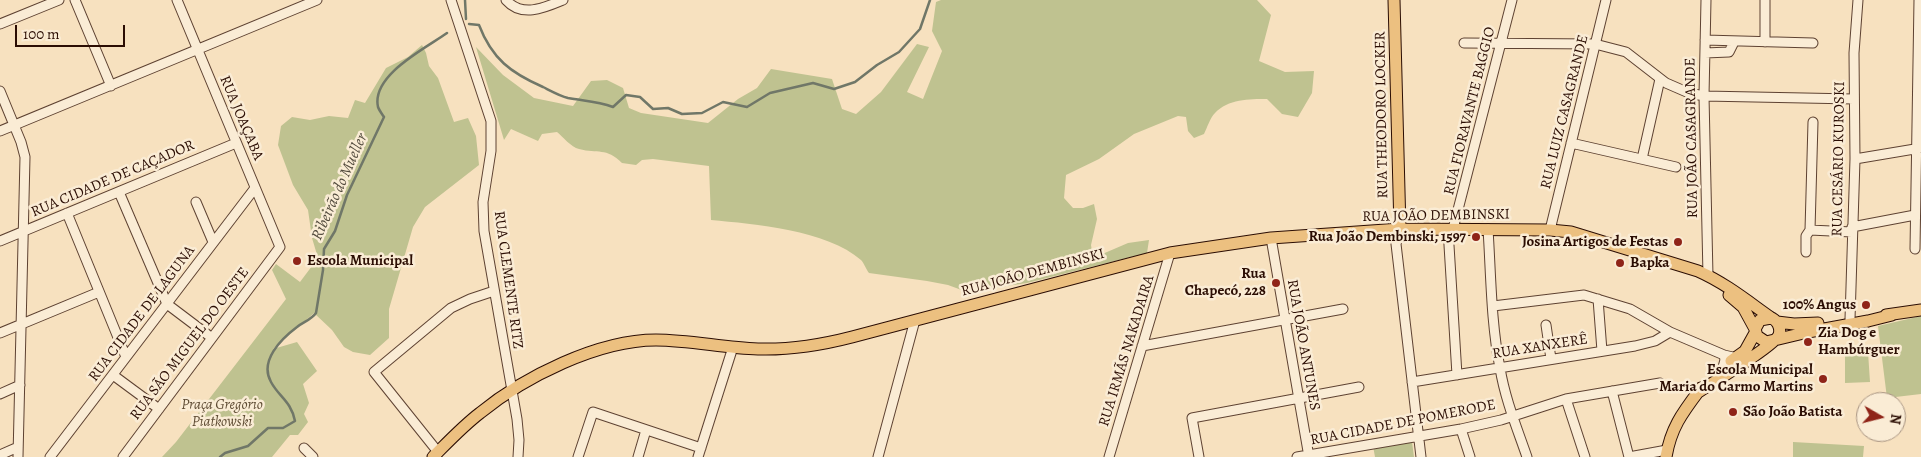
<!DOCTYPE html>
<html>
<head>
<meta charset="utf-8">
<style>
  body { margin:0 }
  #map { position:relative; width:1921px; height:457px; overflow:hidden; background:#f7e1bf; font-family:Alegreya,serif }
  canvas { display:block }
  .north { position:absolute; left:1856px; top:392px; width:50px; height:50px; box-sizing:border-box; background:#faecd5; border:1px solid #a79381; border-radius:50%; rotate:98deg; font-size:14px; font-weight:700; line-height:20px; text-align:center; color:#2b0d03 }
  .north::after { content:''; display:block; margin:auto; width:18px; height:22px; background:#8f2418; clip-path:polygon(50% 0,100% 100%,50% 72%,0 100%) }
  .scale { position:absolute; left:15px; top:25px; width:110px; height:22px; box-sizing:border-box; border:2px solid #2b0d03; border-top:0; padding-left:6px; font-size:15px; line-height:18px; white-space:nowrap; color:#2b0d03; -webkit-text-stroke:4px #faecd5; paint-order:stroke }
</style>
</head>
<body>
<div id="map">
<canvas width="1921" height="457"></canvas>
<div class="north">N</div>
<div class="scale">100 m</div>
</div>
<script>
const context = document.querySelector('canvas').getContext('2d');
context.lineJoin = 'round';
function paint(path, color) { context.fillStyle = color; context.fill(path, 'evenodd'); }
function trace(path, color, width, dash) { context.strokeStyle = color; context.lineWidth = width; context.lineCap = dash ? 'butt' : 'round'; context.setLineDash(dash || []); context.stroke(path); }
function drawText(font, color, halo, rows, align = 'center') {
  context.font = font + ' Alegreya,serif'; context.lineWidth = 5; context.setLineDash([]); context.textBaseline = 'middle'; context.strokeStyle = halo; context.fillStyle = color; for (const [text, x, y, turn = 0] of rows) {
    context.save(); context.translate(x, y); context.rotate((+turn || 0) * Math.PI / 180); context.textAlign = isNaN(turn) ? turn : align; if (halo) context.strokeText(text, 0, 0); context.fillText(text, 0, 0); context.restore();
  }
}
const green = new Path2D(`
  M 941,0 L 1257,0 L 1271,15 L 1259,61 L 1285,72 L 1314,71 L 1312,93 L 1298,117 L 1282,114 L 1267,99 C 1249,99 1228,99 1215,113 C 1210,118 1207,128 1204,134 L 1194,138 L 1188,131 L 1186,117 L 1178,116 L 1134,134 L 1099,159 L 1066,175 L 1064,198 L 1073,208 L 1083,208 L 1094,204 L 1097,219 L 1091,245 L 1093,258 L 1128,243 L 1149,240 L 1147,253 L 1027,283 L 967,292 L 948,285 L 927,281 L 869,273 C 866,269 864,263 861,260 C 827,230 754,224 711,220 L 709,166 L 653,159 L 642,160 L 636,165 L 622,163 C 606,147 598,154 579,149 C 571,147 563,137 557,132 L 542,134 L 538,141 L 511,129 L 504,140 L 476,47 L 503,75 L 534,98 L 573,106 L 591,81 L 607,80 L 623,88 L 629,108 L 641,113 L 708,123 L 738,99 L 757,88 L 771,69 L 832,79 L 842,109 L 856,114 L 881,92 L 917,44 L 929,47 L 907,92 L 923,99 L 942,51 L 932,31 L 936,2 Z
  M 422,45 L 426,53 L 429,66 L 438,78 L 454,122 L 468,118 L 476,136 L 479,165 L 425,207 L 413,227 L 389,309 L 389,338 L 370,355 L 353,352 L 344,347 L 332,330 L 314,313 L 273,349 L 297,342 L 317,371 L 303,384 L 309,403 L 304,414 L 308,422 L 298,435 L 290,435 L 272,457 L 162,457 L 176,442 L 286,299 L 272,270 L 276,264 L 300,282 L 318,258 L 312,238 L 308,210 L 293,185 L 278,145 L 281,126 L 292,117 L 310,120 L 329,116 L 348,118 L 355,100 L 365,103 L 386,68 L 408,57 Z
  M 1921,316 L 1921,394 L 1887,398 L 1878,326 Z
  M 1868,352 L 1870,382 L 1845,383 L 1845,353 Z
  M 1412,442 L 1414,457 L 1375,457 L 1373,446 Z
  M 1793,442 L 1864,446 L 1863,457 L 1793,457 Z`);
const stream = new Path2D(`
  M 465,0 L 466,19
  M 469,24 L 479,25 C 492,59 511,73 543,87 C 551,91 560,96 568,98 C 584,101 597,101 613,107 L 626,95 L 640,97 L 653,109 L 668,108 L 682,114 L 702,113 L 723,102 L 747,107 L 770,93 L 813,83 L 834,89 L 855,82 L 877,65 L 899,52 L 920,29 L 930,0
  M 220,457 L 225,453 L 248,446 L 268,428 L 283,428 L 295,421 C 291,401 279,397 271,382 C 259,361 281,339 297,327 C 303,322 311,320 316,313 L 323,270 L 324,249 L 335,231 L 347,195 L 384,117 C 382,114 379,110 378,107 C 371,75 426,48 447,33`);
const minor = new Path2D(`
  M 75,0 L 111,86
  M 451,0 L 491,121 L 491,151 L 483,202 L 484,231 L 517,419 L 519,440 L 518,457
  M 506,0 C 522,18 544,8 563,0
  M 1706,0 L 1704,96 L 1708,276
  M 0,24 L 59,0
  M 1705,40 L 1813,43
  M 1765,42 L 1765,0
  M 1464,43 L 1595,44 L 1626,52 L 1666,83 L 1689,93 L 1704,96 L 1854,99
  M 1705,53 L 1729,52 L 1734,42
  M 0,91 L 21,142 L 25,157 L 18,457
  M 0,131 L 317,0
  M 1571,143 L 1676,167
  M 1642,159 L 1660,79
  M 1855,159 L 1921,148
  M 119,192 L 167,304 L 212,338
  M 196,202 L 213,242
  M 67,213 L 126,357
  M 1852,227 L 1915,215
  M 1400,229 L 1396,244 L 1421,457
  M 1448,229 L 1457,375
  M 1453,229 L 1512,0
  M 1488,229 C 1491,275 1491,323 1500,368 C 1505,399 1517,428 1527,457
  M 1550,230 L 1606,0
  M 1810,230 L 1852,232
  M 1271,238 L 1309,457
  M 0,241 L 236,143
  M 1915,249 L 1919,0
  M 1806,252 L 1806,236 L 1810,230 L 1813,122
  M 1598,299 L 1602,351
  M 1493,306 L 1584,295 L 1630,309 L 1670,332 L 1724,355 L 1737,358
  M 1850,319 L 1855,159 L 1854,53 L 1858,0
  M 1546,325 L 1551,359
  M 0,333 L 99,292
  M 1142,346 L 1343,309
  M 1723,367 L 1725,360 L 1724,355
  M 113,375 L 159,409
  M 1412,382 L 1635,346 L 1655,341 L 1670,332
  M 1612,391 L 1629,457
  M 0,394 L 20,385
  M 1566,399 L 1585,457
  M 1461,429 L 1470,457
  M 304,448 L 313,457
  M 438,452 L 374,372 L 451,308 L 470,299 L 494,291
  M 0,455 L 18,447
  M 50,457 L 255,188
  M 123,457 L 280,247 L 177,0
  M 578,457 L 593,412 L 701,448
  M 638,457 L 646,430
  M 698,457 L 733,347
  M 878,457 L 915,320
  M 1109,457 L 1170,253
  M 1199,457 L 1192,418 L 1359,387
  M 1297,457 L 1461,429 L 1501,420 L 1566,399 L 1660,383
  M 1629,457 L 1667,450`);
const major = new Path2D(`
  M 1394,0 L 1400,229
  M 1729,295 L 1743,307 L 1755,329
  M 1886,315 L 1921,310
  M 1771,318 L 1760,320 L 1755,329 L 1757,336 L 1766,342 L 1808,332 L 1868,321 L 1892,315
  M 1777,322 L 1794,324 L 1818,323
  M 1731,361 L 1745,351 L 1755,333
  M 433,457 C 448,442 463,426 480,413 C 524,377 598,340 656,340 C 690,340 724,348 758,349 C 790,350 821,345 852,337 L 1170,253 L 1271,238 L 1400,229 L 1550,230 L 1571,232 L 1698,271 C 1725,283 1746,300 1770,317 C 1773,319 1776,320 1778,324 C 1780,328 1780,332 1779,335 C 1774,346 1710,384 1697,393
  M 1666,457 C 1671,427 1683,412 1701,388`);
const markers = [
  [1476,237,5,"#8f2418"],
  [1678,242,5,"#8f2418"],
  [297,261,5,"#8f2418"],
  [1620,263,5,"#8f2418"],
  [1276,283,5,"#8f2418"],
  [1866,305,5,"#8f2418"],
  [1808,342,5,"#8f2418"],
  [1823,379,5,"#8f2418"],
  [1733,412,5,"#8f2418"]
];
const streetNames = [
  ["RUA FIORAVANTE BAGGIO",1470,111,-76],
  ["RUA LUIZ CASAGRANDE",1565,112,-76],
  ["RUA THEODORO LOCKER",1382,115,-91],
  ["RUA JOAÇABA",241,118,67],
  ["RUA JOÃO CASAGRANDE",1692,138,-91],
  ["RUA CESÁRIO KUROSKI",1839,159,-89],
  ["RUA CIDADE DE CAÇADOR",113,179,-23],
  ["RUA JOÃO DEMBINSKI",1436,216,-1],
  ["RUA JOÃO DEMBINSKI",1033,273,-15],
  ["RUA CLEMENTE RITZ",508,280,82],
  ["RUA CIDADE DE LAGUNA",142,314,-53],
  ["RUA SÃO MIGUEL DO OESTE",190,344,-53],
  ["RUA JOÃO ANTUNES",1303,345,80],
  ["RUA XANXERÊ",1540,347,-9],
  ["RUA IRMÃS NAKADAIRA",1127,351,-73],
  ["RUA CIDADE DE POMERODE",1403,423,-11]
];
const poiNames = [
  ["Rua João Dembinski, 1597",1466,237],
  ["Josina Artigos de Festas",1668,242],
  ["Escola Municipal",307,261,"left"],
  ["Bapka",1630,263,"left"],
  ["Rua",1266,274],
  ["Chapecó, 228",1266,291],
  ["100% Angus",1856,305],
  ["Zia Dog e",1818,333,"left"],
  ["Hambúrguer",1818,350,"left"],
  ["Escola Municipal",1813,370],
  ["Maria do Carmo Martins",1813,387],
  ["São João Batista",1743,412,"left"]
];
const parkNames = [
  ["Praça Gregório",222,405],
  ["Piatkowski",222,422]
];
const waterNames = [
  ["Ribeirão do Mueller",340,187,-66]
];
paint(green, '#bfc290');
trace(stream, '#707768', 2.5);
trace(minor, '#5e4232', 11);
trace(major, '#2b0d03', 13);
trace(minor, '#faecd5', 9);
trace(major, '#ecc080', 11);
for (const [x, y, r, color] of markers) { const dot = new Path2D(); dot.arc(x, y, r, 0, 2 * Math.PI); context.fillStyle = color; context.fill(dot); trace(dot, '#faecd5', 2); }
drawText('15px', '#2b0d03', '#faecd5', streetNames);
drawText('bold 15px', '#2b0d03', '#faecd5', poiNames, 'right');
drawText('italic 15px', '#5f4c34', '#faecd5', parkNames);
drawText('italic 16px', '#534b3e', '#faecd5', waterNames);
</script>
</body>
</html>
